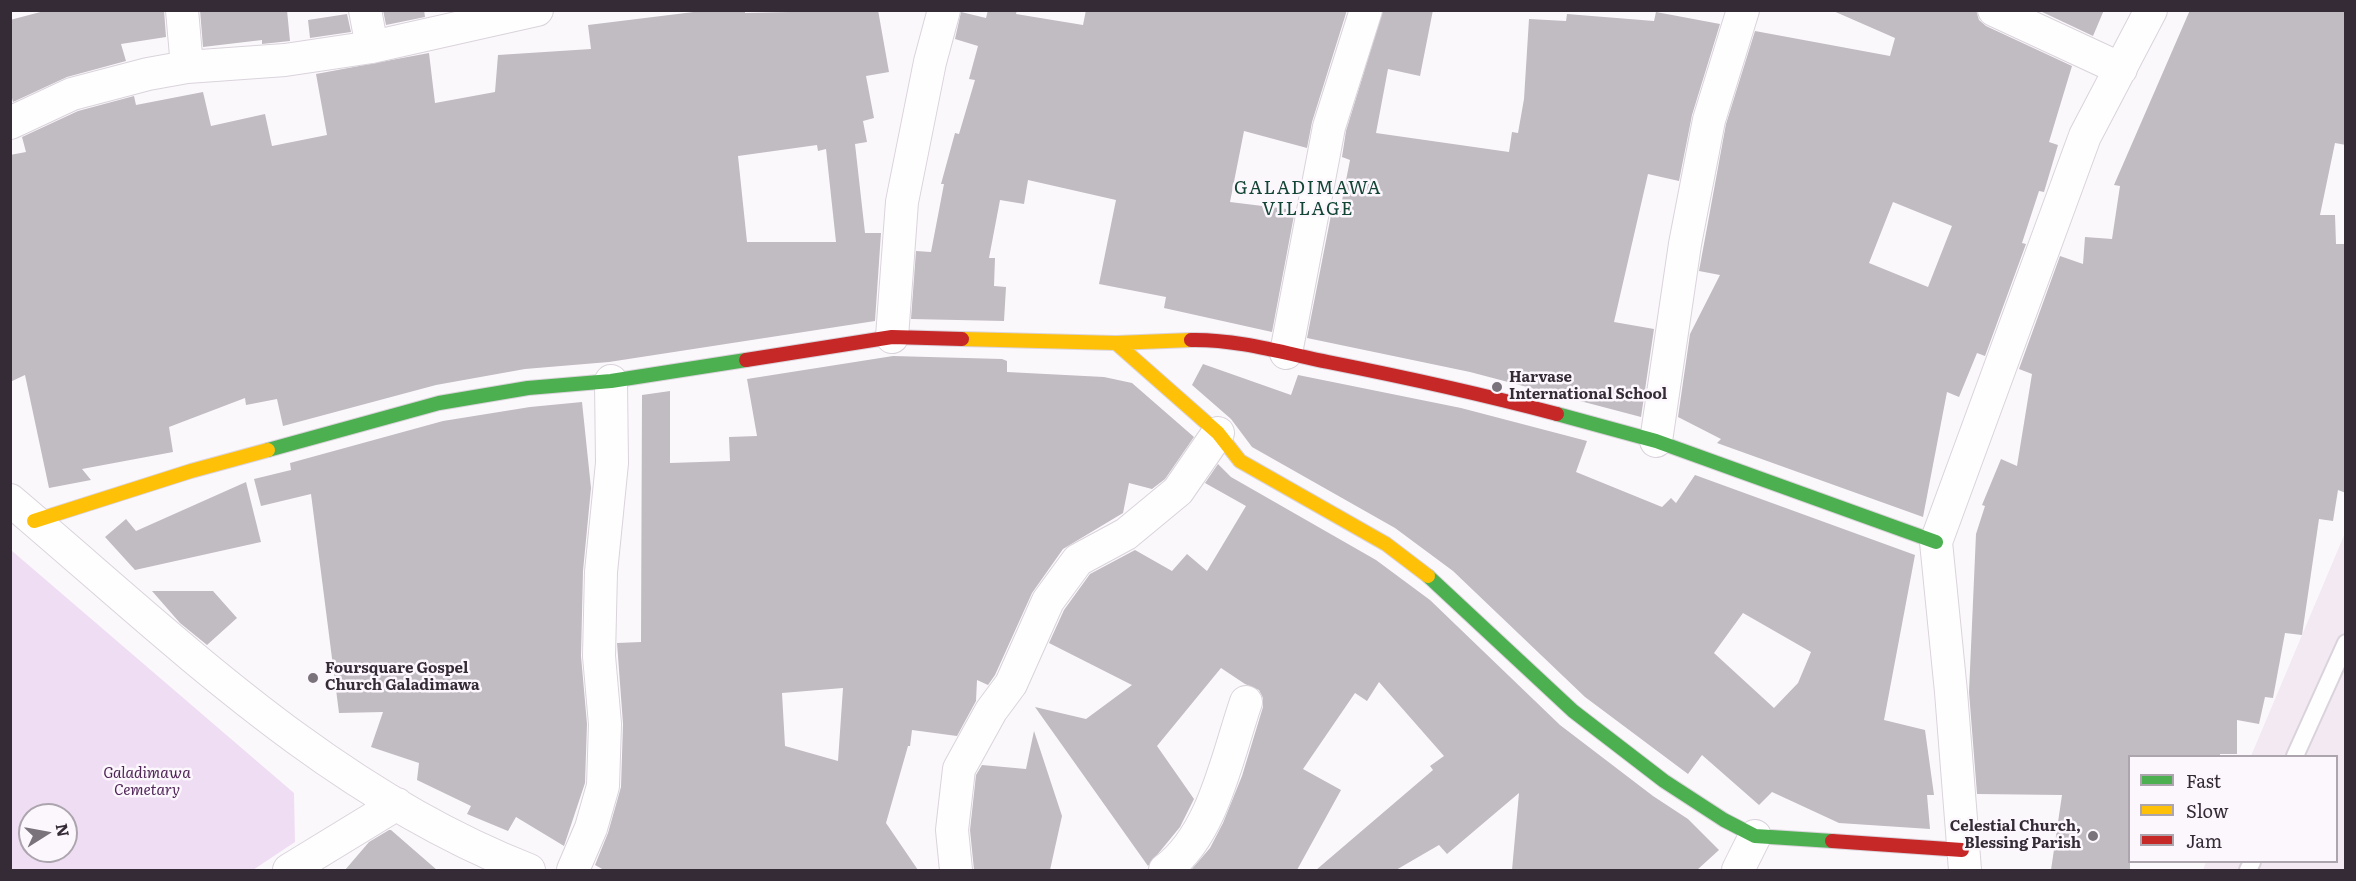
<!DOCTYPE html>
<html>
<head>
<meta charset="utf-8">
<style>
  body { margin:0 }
  #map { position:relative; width:2356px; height:881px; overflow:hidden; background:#fbf8fc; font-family:Literata,serif }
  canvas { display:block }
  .frame { position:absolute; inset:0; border:12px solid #352b37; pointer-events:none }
  .legend { position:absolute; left:2128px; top:755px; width:210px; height:108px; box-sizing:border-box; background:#fcf7fd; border:2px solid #aca5ae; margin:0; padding:8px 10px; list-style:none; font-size:18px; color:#352b37 }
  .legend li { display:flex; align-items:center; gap:12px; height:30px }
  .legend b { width:30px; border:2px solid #aca5ae }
  .north { position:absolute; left:18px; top:803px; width:60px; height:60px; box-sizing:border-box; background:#fcf7fd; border:2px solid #aca5ae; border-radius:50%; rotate:79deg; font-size:16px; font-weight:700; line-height:24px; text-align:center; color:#352b37 }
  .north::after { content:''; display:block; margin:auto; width:21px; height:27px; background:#7a737c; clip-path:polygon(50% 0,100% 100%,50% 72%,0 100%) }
</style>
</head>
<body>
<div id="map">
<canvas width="2356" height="881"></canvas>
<div class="frame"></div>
<ul class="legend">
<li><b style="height:8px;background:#4caf50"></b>Fast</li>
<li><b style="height:8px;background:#ffc107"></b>Slow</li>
<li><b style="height:8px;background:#c62828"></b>Jam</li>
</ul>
<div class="north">N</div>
</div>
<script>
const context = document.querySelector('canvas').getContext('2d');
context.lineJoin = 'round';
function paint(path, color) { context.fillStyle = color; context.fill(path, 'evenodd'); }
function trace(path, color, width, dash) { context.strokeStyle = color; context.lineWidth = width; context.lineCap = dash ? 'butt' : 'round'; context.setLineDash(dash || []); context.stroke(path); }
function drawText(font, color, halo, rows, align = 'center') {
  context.font = font + ' Literata,serif'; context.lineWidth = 5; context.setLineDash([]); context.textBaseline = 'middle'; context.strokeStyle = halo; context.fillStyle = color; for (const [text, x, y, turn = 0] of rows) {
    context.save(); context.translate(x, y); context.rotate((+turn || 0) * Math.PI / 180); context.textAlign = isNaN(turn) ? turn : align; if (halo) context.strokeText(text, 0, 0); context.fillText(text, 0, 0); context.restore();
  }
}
const built = new Path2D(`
  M 2345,533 L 2345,870 L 2203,870 L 2206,862 L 2336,862 L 2336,756 L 2251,756 Z`);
const green = new Path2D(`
  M 11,550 L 294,793 L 295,842 L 253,870 L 11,870 ZM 30,815 L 66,815 L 66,851 L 30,851 Z`);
const building = new Path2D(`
  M 48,10 L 164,10 L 166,37 L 121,44 L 126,61 L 67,77 L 13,102 L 10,90 L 10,20 Z
  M 200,10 L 287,10 L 290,41 L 262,44 L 262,40 L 203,47 Z
  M 383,10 L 424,10 L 425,17 L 386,25 Z
  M 710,10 L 745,10 L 745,13 L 878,10 L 889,72 L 866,76 L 874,118 L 863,121 L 867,142 L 855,144 L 865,233 L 881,233 L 875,321 L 609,362 L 525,369 L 436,385 L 283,426 L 277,399 L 246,405 L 245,398 L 169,427 L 173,452 L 82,469 L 91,480 L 49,488 L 25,375 L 10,382 L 10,155 L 26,152 L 22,137 L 78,111 L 134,96 L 136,105 L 203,92 L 211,126 L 265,114 L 272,146 L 327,135 L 316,74 L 429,53 L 435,103 L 495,92 L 498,55 L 591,49 L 588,25 ZM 817,145 L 818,151 L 826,149 L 836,242 L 747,242 L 738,156 Z
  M 988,10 L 1017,10 L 1016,14 L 1083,25 L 1086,10 L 1347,10 L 1312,122 L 1307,148 L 1244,131 L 1230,202 L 1295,210 L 1272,332 L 1164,308 L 1166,297 L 1099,284 L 1116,200 L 1028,180 L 1024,204 L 1000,200 L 989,258 L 995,258 L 994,286 L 1006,287 L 1004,321 L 911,319 L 916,251 L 931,252 L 944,184 L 941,184 L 955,133 L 959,134 L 975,80 L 969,79 L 978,46 L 955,39 L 961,12 L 986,18 Z
  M 1383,10 L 1433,10 L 1420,76 L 1388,69 L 1376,133 L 1509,152 L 1512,132 L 1518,133 L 1524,99 L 1529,19 L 1566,21 L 1567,14 L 1654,21 L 1656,12 L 1720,24 L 1692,115 L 1679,181 L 1648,174 L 1614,322 L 1654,329 L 1641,417 L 1470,372 L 1307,338 L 1331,215 L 1339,216 L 1350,160 L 1342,157 L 1346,131 Z
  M 1831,10 L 1976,10 L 1979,20 L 1986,26 L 2072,66 L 2049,142 L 2058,145 L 2044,192 L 2039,191 L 2022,243 L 2026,244 L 1985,356 L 1977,353 L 1959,397 L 1947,392 L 1923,517 L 1717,443 L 1721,439 L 1678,417 L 1690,334 L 1720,275 L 1699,271 L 1726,124 L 1755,31 L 1890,56 L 1895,38 ZM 1893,202 L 1952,226 L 1928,287 L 1869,263 Z
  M 2038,10 L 2104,10 L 2093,36 Z
  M 2190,10 L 2346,10 L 2346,145 L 2335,143 L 2320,215 L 2335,215 L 2336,244 L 2346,244 L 2346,493 L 2338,490 L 2333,521 L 2319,519 L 2302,635 L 2285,633 L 2273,698 L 2265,697 L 2259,724 L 2237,720 L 2237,754 L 2220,754 L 2220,756 L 2130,756 L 2130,870 L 2051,870 L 2062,795 L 1977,794 L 1969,692 L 1976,534 L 1985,506 L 1982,505 L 2001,459 L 2017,466 L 2032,374 L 2019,369 L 2060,256 L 2083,264 L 2085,237 L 2112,239 L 2120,186 L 2114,185 Z
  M 347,14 L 351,32 L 310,38 L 308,20 Z
  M 893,356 L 1002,359 L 1007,361 L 1007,372 L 1104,377 L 1132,383 L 1194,437 L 1165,479 L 1152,489 L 1129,483 L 1123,513 L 1063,549 L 1032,593 L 995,675 L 988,685 L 977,680 L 976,701 L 957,736 L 912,730 L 910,746 L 908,746 L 886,823 L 918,870 L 604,870 L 595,865 L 608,833 L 621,787 L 623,724 L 617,643 L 641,642 L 642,395 L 670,391 L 670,463 L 730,461 L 729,437 L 757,436 L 747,379 ZM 843,688 L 838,761 L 785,746 L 782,693 Z
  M 1203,364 L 1291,395 L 1298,375 L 1461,408 L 1568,436 L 1587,441 L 1576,472 L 1662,507 L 1671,498 L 1676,503 L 1695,475 L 1915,555 L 1884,720 L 1925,730 L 1934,795 L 1927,795 L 1930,829 L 1839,823 L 1772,792 L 1759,805 L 1702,755 L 1688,774 L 1585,697 L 1453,571 L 1395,528 L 1252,447 L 1231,419 L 1192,385 ZM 1743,613 L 1811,652 L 1798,683 L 1774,708 L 1714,653 Z
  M 582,402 L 591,488 L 583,571 L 581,656 L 587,724 L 585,783 L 564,846 L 516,817 L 508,831 L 467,814 L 471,806 L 417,780 L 419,763 L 371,747 L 383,712 L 339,713 L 311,494 L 261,506 L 254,479 L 291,470 L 290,463 L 443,421 L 530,407 Z
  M 1218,464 L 1231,477 L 1376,560 L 1430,600 L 1560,725 L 1653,796 L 1688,819 L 1719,850 L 1697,870 L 1512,870 L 1519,793 L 1447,854 L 1439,845 L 1396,870 L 1316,870 L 1433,770 L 1430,766 L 1444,756 L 1379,682 L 1367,701 L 1355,693 L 1303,769 L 1341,790 L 1297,870 L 1191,870 L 1210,848 L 1223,823 L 1242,776 L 1263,707 L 1263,698 L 1259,690 L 1245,684 L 1221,668 L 1157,746 L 1194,799 L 1180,827 L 1148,866 L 1035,707 L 1086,719 L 1132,685 L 1049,643 L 1064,610 L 1090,574 L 1135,550 L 1172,571 L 1187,554 L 1207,571 L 1246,506 L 1205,483 Z
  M 246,482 L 261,542 L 135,570 L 105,537 L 126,519 L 136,531 Z
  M 152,591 L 213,591 L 237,618 L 207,645 L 180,623 Z
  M 1034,731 L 1062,816 L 1050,870 L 974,870 L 970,830 L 976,775 L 982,765 L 1026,769 Z
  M 389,830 L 391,830 L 437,870 L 345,870 L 369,842 Z`);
const lane = new Path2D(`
  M 2295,756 L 2346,643
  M 2248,870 L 2252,862`);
const street = new Path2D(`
  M 182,10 L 187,67
  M 365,10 L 372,47
  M 1994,10 L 2121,69
  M 10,123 L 72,94 L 148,74 L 187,67 L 285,60 L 372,47 L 537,10
  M 892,337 L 902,202 L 930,62 L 944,10
  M 1286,353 L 1329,127 L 1366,10
  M 1656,441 L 1685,244 L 1709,120 L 1743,10
  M 10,500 C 172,637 328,792 529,870
  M 289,870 L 397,804
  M 573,870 L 591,828 L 603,786 L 605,724 L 599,656 L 601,572 L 612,463 L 611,381
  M 956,870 L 952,830 L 959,769 L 991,711 L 1011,684 L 1048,601 L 1078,560 L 1126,534 L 1178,491 L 1218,433
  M 1165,870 C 1213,835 1227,757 1246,702
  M 1738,870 L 1755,836
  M 1965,870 L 1951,692 L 1936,542 L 2085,136 L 2151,10`);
const fast = new Path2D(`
  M 1557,414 L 1656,441 L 1936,542
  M 268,450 L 439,403 L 528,388 L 611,381 L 746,360
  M 1428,576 L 1573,711 L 1664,781 L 1724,820 L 1755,836 L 1832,841`);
const slow = new Path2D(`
  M 962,339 L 1116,343 L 1191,340
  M 1116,343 L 1218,433 L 1240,461 L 1386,544 L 1428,576
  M 34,521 L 191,471 L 268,450`);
const jam = new Path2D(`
  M 1191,340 C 1236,339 1284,353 1328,362 C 1404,377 1481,394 1557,414
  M 746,360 L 892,337 L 962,339
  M 1832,841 L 1962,850`);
const markers = [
  [1497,387,6,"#7a737c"],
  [313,678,6,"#7a737c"],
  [2093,836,6,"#7a737c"]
];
const poiNames = [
  ["Harvase",1509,378],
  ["International School",1509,395],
  ["Foursquare Gospel",325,669],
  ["Church Galadimawa",325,686],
  ["Celestial Church,",2081,827,"right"],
  ["Blessing Parish",2081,844,"right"]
];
const parkNames = [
  ["Galadimawa",147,774],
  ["Cemetary",147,791]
];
const quarterNames = [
  ["GALADIMAWA",1308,189],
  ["VILLAGE",1308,210]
];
paint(built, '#f2e9f3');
paint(green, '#efdef3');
paint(building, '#c1bbc2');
trace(lane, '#dad3db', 20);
trace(street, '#dad3db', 34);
trace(fast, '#dad3db', 16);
trace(slow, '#dad3db', 16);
trace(jam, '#dad3db', 16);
trace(lane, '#fefeff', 16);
trace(street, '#fefeff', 32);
trace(fast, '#4caf50', 14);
trace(slow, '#ffc107', 14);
trace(jam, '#c62828', 14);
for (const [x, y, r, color] of markers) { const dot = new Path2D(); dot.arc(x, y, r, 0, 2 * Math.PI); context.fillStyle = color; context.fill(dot); trace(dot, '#fcf7fd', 2); }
drawText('bold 15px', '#352b37', '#fcf7fd', poiNames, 'left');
drawText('italic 15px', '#502658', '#fcf7fd', parkNames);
context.letterSpacing = '1.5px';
drawText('18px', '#134535', '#fcf7fd', quarterNames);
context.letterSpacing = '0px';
</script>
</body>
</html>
